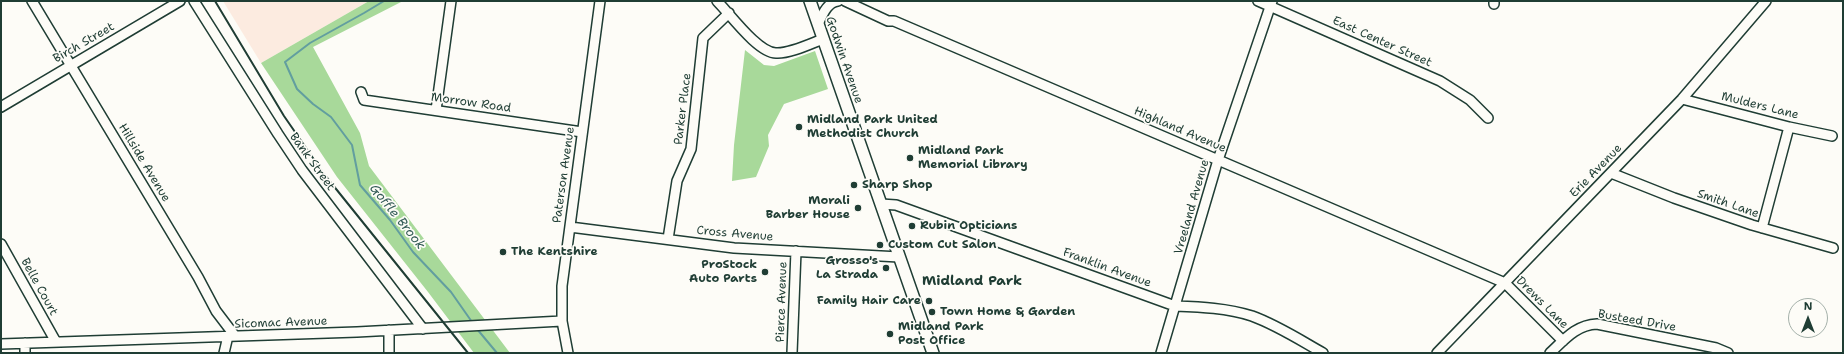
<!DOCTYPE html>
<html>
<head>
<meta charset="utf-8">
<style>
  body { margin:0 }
  #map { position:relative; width:1844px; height:354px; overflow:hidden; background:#fdfcf7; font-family:"Shantell Sans",sans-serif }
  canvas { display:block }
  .frame { position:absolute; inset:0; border:2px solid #1f3d34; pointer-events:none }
  .north { position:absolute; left:1788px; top:298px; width:40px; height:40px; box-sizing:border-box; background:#fdfcf7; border:1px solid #a4b0a9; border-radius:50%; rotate:0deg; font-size:11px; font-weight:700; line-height:16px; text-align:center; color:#1f3d34 }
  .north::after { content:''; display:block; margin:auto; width:14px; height:18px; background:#1f3d34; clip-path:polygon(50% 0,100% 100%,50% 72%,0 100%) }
</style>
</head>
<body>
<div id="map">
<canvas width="1844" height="354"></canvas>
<div class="frame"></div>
<div class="north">N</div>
</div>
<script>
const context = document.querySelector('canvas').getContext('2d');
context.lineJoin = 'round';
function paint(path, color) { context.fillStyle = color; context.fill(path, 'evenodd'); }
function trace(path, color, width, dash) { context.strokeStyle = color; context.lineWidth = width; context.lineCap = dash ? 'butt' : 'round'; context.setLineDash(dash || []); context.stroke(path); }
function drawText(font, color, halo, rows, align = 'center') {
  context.font = font + ' "Shantell Sans",sans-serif'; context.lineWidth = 3.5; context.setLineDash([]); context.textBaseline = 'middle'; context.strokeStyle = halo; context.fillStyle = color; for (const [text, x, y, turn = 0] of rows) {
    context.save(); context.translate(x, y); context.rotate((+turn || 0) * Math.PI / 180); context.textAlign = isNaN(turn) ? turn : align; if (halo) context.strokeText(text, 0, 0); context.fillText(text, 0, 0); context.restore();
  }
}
const built = new Path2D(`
  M 223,1 L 369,1 L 261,63 Z`);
const green = new Path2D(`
  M 369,1 L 403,1 L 313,47 L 360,133 L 369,166 L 510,353 L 474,353 L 428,292 L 337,177 L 261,63 Z
  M 745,50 L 764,65 L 774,66 L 815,51 L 828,89 L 784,104 L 768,135 L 769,146 L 756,177 L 732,181 L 734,145 Z`);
const stream = new Path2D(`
  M 384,1 L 364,13 L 310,43 L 285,62 L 297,89 L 313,104 L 331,117 L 352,145 L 360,185 L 390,220 L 413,252 L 451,292 L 472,322
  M 477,329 L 497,353`);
const minor = new Path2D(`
  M 32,1 L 198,277 L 216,311 L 235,336
  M 194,1 L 278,134 L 302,170 L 423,329
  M 717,1 C 730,14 758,53 776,53 C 789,54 810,44 823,39
  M 845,1 L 888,21 L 894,21 L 957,48 L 1505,283 L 1563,341
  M 1258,1 L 1440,81 L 1470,100 L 1488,118
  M 1494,4 L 1494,1
  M 818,24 C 822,16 827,2 838,1
  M 361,92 L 364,100 L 582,132
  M 1682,99 L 1789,127 L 1832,136
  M 1,107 L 180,1
  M 436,110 L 451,1
  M 1611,173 L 1674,198 L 1752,225 L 1833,248
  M 881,204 L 896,205 L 1175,306 C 1201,307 1227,308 1252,316 C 1277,325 1300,340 1323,353
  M 570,227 L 734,248 L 899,257
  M 1762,228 L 1789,127
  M 668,239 L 677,181 L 691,149 L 703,38 L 729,13
  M 1,244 L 56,342
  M 25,343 L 25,353
  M 1,344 L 357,332 L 562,321
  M 224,353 L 228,336
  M 389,353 L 389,330
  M 568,353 L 562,321 L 562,286 L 600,1
  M 792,353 L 796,251
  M 1161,353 L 1218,160 L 1272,1
  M 1437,353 L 1682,99 L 1766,1
  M 1550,353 C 1565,339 1576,325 1597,324 L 1716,348 L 1728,353`);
const major = new Path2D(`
  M 810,1 L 933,353`);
const rail = new Path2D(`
  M 215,1 L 284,116 L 324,174 L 468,353`);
const markers = [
  [799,127,4,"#1f3d34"],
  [910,158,4,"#1f3d34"],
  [854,185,4,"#1f3d34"],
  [858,208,4,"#1f3d34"],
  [912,226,4,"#1f3d34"],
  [880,245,4,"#1f3d34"],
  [503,252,4,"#1f3d34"],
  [886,268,4,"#1f3d34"],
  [765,272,4,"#1f3d34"],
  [929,301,4,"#1f3d34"],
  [932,312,4,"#1f3d34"],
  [890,334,4,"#1f3d34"]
];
const streetNames = [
  ["East Center Street",1382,42,24],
  ["Birch Street",84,43,-30],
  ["Godwin Avenue",844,60,71],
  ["Morrow Road",471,103,8],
  ["Mulders Lane",1760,106,14],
  ["Parker Place",683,109,-83],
  ["Highland Avenue",1180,130,23],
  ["Bank Street",312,162,54],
  ["Hillside Avenue",144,163,59],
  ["Erie Avenue",1596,171,-46],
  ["Paterson Avenue",564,175,-82],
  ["Smith Lane",1728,204,19],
  ["Vreeland Avenue",1192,207,-74],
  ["Cross Avenue",735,234,5],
  ["Franklin Avenue",1107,268,20],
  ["Belle Court",39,287,61],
  ["Pierce Avenue",782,302,-88],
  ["Drews Lane",1542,303,45],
  ["Busteed Drive",1637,321,10],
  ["Sicomac Avenue",281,323,-2]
];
const poiNames = [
  ["Midland Park United",807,120],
  ["Methodist Church",807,134],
  ["Midland Park",918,151],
  ["Memorial Library",918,165],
  ["Sharp Shop",862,185],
  ["Morali",850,201,"right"],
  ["Barber House",850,215,"right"],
  ["Rubin Opticians",920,226],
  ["Custom Cut Salon",888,245],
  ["The Kentshire",511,252],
  ["Grosso's",878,261,"right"],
  ["La Strada",878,275,"right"],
  ["ProStock",757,265,"right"],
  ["Auto Parts",757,279,"right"],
  ["Family Hair Care",921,301,"right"],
  ["Town Home & Garden",940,312],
  ["Midland Park",898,327],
  ["Post Office",898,341]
];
const waterNames = [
  ["Goffle Brook",397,217,51]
];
const quarterNames = [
  ["Midland Park",972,281]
];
paint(built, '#fcebe0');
paint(green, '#a8d99a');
trace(stream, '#629e9f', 2);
trace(minor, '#1f3d34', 12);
trace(major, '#1f3d34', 14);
trace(minor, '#fdfcf7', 9);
trace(major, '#fdfcf7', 11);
trace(rail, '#1f3d34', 2);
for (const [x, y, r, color] of markers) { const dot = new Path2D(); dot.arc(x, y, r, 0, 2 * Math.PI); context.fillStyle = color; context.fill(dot); trace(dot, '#fdfcf7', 1.5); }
drawText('12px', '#1f3d34', '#fdfcf7', streetNames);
drawText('bold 12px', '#1f3d34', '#fdfcf7', poiNames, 'left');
drawText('italic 13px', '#355d58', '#fdfcf7', waterNames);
drawText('bold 14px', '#1f3d34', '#fdfcf7', quarterNames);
</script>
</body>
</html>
